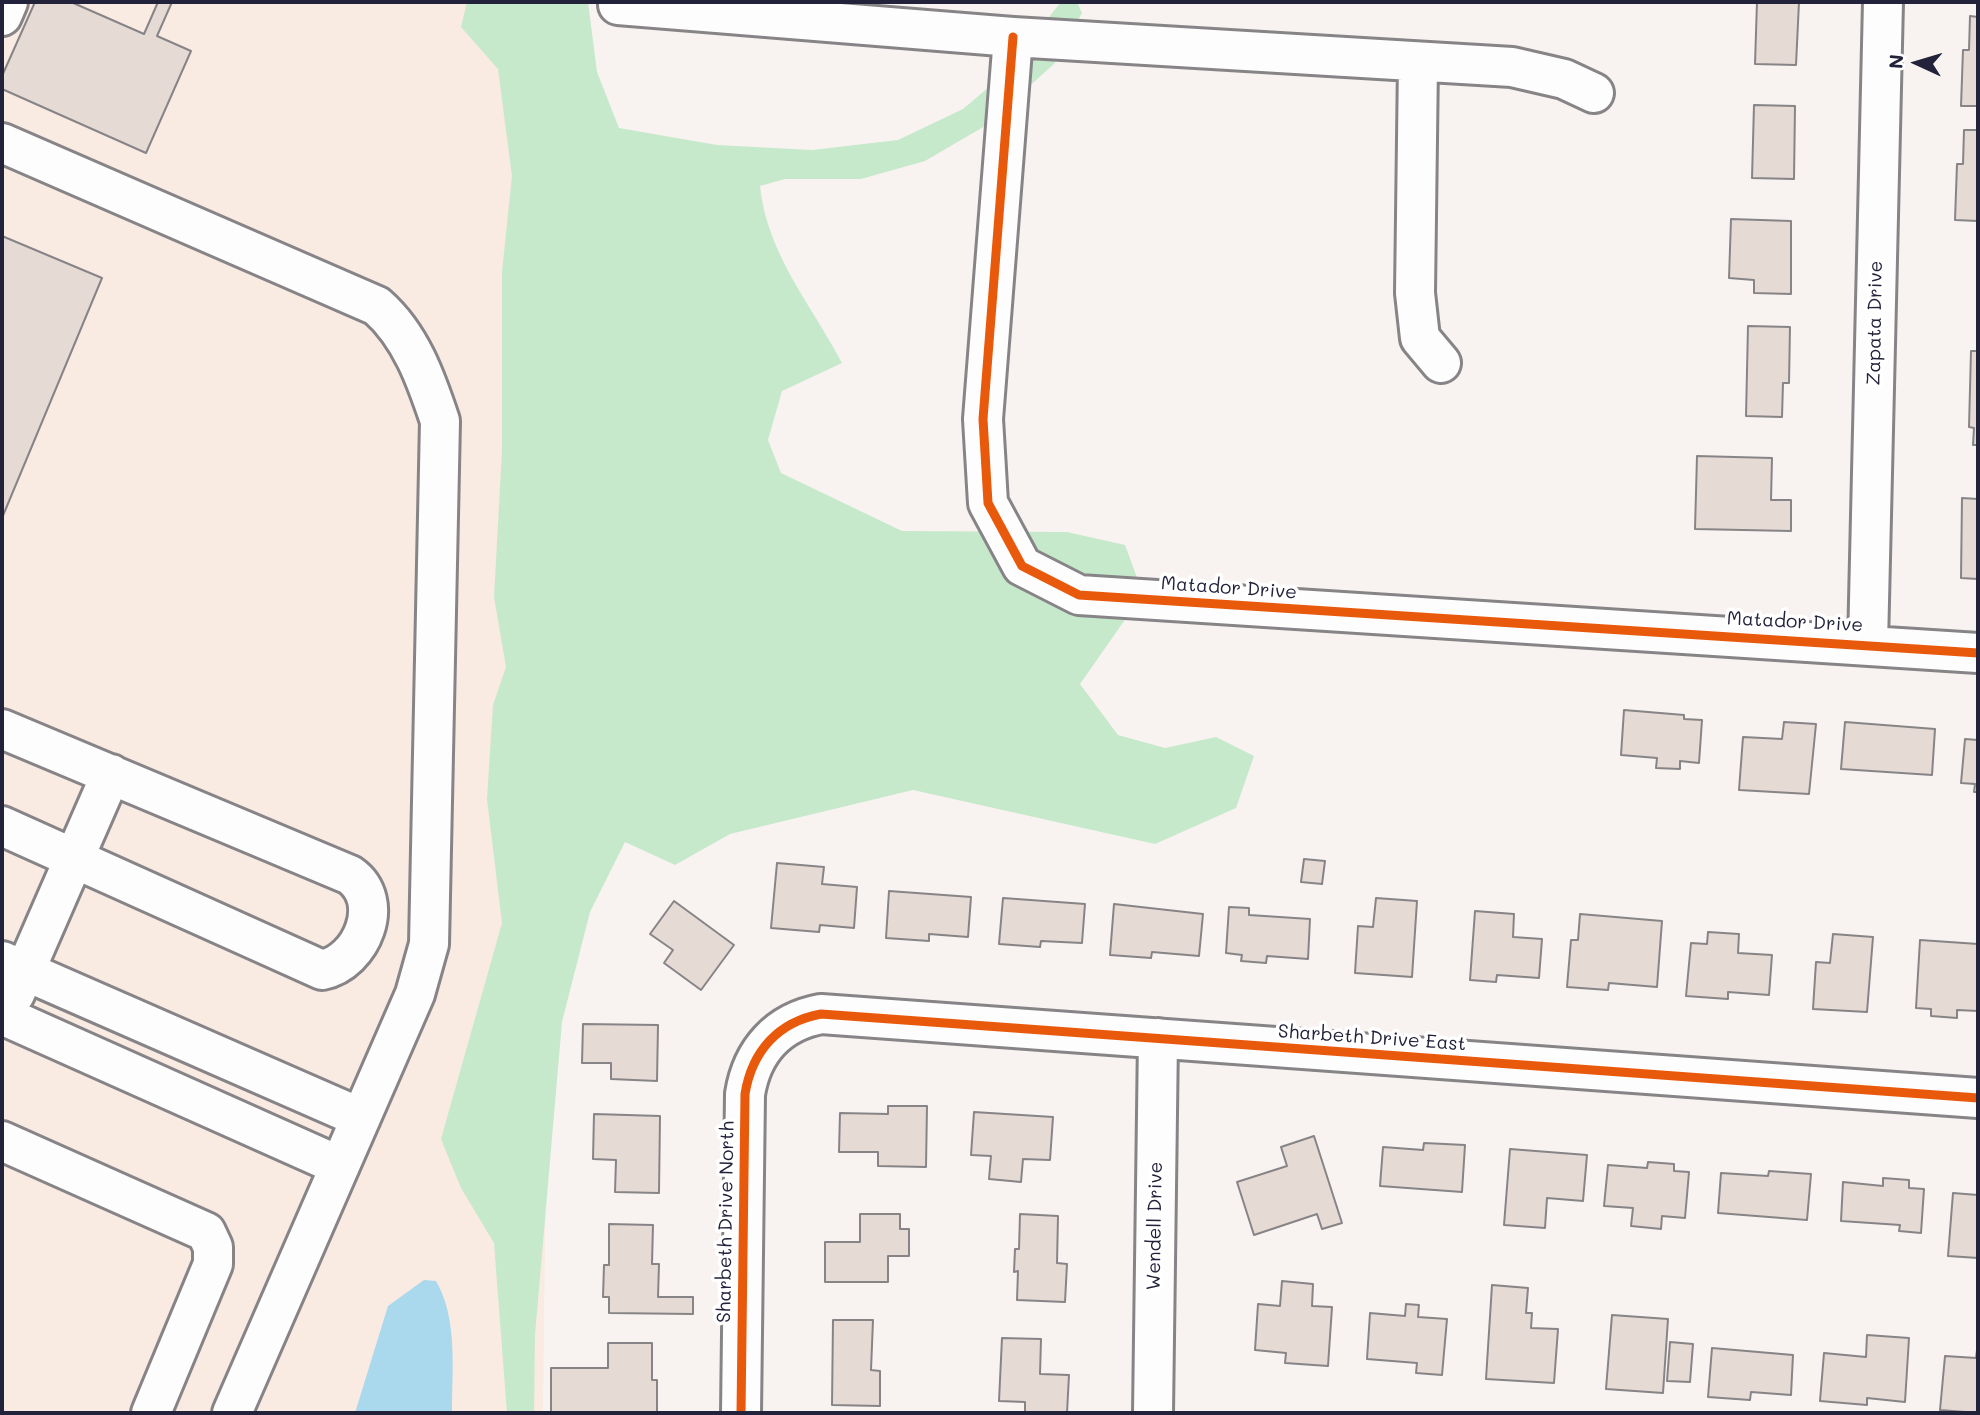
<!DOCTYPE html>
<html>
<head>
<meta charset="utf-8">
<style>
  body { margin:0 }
  #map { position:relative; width:1980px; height:1415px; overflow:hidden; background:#f8f3f0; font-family:Mali,sans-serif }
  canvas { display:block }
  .frame { position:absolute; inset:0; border:4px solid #22223b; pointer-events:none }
  .north { position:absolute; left:1882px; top:28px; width:70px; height:70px; -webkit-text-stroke:5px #fff; paint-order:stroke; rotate:274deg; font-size:19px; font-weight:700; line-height:28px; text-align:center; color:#22223b }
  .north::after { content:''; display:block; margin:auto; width:24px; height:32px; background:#22223b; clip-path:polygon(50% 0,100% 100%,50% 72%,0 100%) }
</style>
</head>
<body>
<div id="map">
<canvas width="1980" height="1415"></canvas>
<div class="frame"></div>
<div class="north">N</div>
</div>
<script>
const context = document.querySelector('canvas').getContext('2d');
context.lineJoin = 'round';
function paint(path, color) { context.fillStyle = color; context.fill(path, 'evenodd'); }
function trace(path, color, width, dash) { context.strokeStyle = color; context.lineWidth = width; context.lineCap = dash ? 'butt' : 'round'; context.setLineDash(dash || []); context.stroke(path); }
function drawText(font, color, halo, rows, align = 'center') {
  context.font = font + ' Mali,sans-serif'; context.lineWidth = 7; context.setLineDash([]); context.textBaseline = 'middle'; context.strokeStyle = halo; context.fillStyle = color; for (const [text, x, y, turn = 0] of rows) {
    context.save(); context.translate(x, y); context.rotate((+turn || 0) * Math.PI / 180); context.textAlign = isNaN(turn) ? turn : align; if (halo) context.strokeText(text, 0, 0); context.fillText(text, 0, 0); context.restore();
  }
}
const built = new Path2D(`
  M 2,2 L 559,2 L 543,1413 L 2,1413 Z`);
const green = new Path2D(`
  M 467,2 L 588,2 L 597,72 L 619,128 L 717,145 L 812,150 L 898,140 L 963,109 L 1021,60 L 1033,37 L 1061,2 L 1077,2 L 1082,13 L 1054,64 L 985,126 L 925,161 L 861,179 L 785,179 L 760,186 C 767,254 811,304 842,363 L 782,391 L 768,440 L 781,473 L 902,531 L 1067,532 L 1125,545 L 1143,594 L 1080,684 L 1118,735 L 1165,748 L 1216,737 L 1254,756 L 1236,808 L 1155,844 L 913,790 L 730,834 L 675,865 L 625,842 L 590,912 L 562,1022 L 535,1335 L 534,1413 L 507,1413 L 494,1243 L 461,1188 L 441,1139 L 502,923 L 487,799 L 493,705 L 506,667 L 494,597 L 502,451 L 502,272 L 512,176 L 498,69 L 461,27 Z`);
const water = new Path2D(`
  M 424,1280 L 436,1281 C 458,1319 452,1370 452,1413 L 355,1413 L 388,1306 Z`);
const building = new Path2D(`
  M 35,2 L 71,2 L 144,34 L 158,2 L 172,2 L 157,36 L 191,51 L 146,153 L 2,89 L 2,76 Z
  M 1757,2 L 1799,2 L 1796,65 L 1755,64 Z
  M 1970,16 L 1978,17 L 1978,106 L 1961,106 L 1963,50 L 1969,50 Z
  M 1754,105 L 1795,106 L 1794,179 L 1752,178 Z
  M 1964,130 L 1978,130 L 1978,221 L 1955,220 L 1957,164 L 1963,164 Z
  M 1731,219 L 1791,221 L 1791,294 L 1754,293 L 1754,280 L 1729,278 Z
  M 2,236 L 102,278 L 2,518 Z
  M 1748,326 L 1790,327 L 1789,383 L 1783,383 L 1782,417 L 1746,416 Z
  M 1971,351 L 1978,351 L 1978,445 L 1973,445 L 1974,428 L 1969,427 Z
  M 1697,456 L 1772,458 L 1771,500 L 1791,500 L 1791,531 L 1695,529 Z
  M 1962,498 L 1978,499 L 1978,579 L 1961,578 Z
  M 1624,710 L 1684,715 L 1684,719 L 1702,720 L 1699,763 L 1680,761 L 1680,769 L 1656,768 L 1657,758 L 1621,755 Z
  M 1784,722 L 1816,724 L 1809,794 L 1739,790 L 1743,737 L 1782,739 Z
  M 1845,722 L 1935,729 L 1932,775 L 1841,769 Z
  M 1965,739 L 1978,740 L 1978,792 L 1974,792 L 1975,784 L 1961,783 Z
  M 1304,859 L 1325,861 L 1322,884 L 1301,882 Z
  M 777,863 L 824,867 L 822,884 L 857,887 L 854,928 L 820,925 L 819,932 L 771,928 Z
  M 889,891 L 971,897 L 968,937 L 929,934 L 929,941 L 886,938 Z
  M 1003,898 L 1085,904 L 1082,943 L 1041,941 L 1040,947 L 999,944 Z
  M 1376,898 L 1417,901 L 1412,977 L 1355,973 L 1358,926 L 1373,927 Z
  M 674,901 L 734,945 L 701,990 L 664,963 L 673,950 L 650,934 Z
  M 1114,904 L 1203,914 L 1199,956 L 1152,952 L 1151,958 L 1110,955 Z
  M 1229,907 L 1249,908 L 1249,915 L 1310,919 L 1308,959 L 1267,956 L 1266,963 L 1241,961 L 1242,955 L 1226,953 Z
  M 1475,911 L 1514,914 L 1513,937 L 1542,939 L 1539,978 L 1497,975 L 1496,982 L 1470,980 Z
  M 1580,914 L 1662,921 L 1657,987 L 1609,983 L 1608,990 L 1567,987 L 1571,940 L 1578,940 Z
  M 1708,932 L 1739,934 L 1738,953 L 1772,955 L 1769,995 L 1728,992 L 1728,999 L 1686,996 L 1691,943 L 1707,944 Z
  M 1833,934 L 1873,937 L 1867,1012 L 1813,1009 L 1816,962 L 1830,963 Z
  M 1920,940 L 1978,944 L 1978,1011 L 1957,1010 L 1957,1018 L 1931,1016 L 1931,1009 L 1916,1008 Z
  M 583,1024 L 658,1025 L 657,1081 L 611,1079 L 611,1063 L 582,1063 Z
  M 888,1106 L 927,1106 L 926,1167 L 878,1166 L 878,1152 L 839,1152 L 840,1113 L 888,1114 Z
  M 974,1112 L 1053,1117 L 1050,1160 L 1023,1159 L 1021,1182 L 989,1179 L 991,1156 L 971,1155 Z
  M 594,1114 L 660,1116 L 659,1193 L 615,1192 L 616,1160 L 593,1159 Z
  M 1314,1136 L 1342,1223 L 1322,1229 L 1317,1214 L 1254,1235 L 1237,1182 L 1287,1166 L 1281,1147 Z
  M 1424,1143 L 1465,1145 L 1462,1192 L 1380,1186 L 1383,1147 L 1423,1150 Z
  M 1510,1149 L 1587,1155 L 1583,1201 L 1547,1198 L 1545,1228 L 1504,1225 Z
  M 1648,1162 L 1674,1164 L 1674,1171 L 1689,1172 L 1685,1218 L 1662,1216 L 1661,1229 L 1631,1226 L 1633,1208 L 1604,1206 L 1608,1165 L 1647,1168 Z
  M 1769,1171 L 1811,1174 L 1807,1220 L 1718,1213 L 1721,1173 L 1768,1176 Z
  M 1883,1178 L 1909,1180 L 1909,1188 L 1924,1189 L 1921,1233 L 1899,1231 L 1900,1225 L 1841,1221 L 1843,1182 L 1883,1186 Z
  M 1953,1193 L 1978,1195 L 1978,1258 L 1948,1256 Z
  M 860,1214 L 900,1214 L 900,1229 L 909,1229 L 909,1256 L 888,1256 L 888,1282 L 825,1282 L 825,1242 L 860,1242 Z
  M 1020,1214 L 1058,1216 L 1057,1263 L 1067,1264 L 1065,1302 L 1017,1300 L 1018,1271 L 1014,1272 L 1015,1249 L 1019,1249 Z
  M 609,1224 L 653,1225 L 652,1264 L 659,1264 L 658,1297 L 693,1297 L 693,1314 L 609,1313 L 609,1297 L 603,1297 L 604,1265 L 609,1265 Z
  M 1282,1281 L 1313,1284 L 1312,1306 L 1332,1307 L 1328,1366 L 1285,1363 L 1286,1353 L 1255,1350 L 1258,1304 L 1280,1306 Z
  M 1492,1285 L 1528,1288 L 1526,1313 L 1532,1313 L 1531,1328 L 1558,1329 L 1554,1383 L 1486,1379 Z
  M 1406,1304 L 1419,1305 L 1418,1317 L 1447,1319 L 1442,1375 L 1416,1373 L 1417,1363 L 1367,1359 L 1370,1313 L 1405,1316 Z
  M 1612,1315 L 1668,1319 L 1663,1393 L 1606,1389 Z
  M 833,1320 L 873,1320 L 871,1370 L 880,1371 L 880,1406 L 832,1405 Z
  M 1867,1335 L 1909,1338 L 1905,1402 L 1867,1398 L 1867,1405 L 1820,1401 L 1824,1353 L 1866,1357 Z
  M 1002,1338 L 1041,1339 L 1040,1374 L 1069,1375 L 1067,1413 L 1025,1413 L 1025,1402 L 999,1401 Z
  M 1670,1342 L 1693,1344 L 1690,1382 L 1667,1381 Z
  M 1978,1342 L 1978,1413 L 1940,1410 L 1945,1356 L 1976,1358 Z
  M 608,1343 L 652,1343 L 652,1380 L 657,1380 L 657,1413 L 551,1413 L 551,1368 L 608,1368 Z
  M 1712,1348 L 1793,1355 L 1791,1395 L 1751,1392 L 1750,1400 L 1708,1397 Z`);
const minor = new Path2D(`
  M 618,5 L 1013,37 L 1512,67 L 1564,79 L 1594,93
  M 2,16 L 8,2
  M 1013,37 L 983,419 L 988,503 L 1022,566 L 1079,595 L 1978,653
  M 1418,62 L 1415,293 L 1420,338 L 1441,363
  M 2,143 L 377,306 C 411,336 426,379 440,421 L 429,944 L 415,994 L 232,1413
  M 1868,644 L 1883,2
  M 2,729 L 350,875 C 387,901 362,962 322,970 L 2,826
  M 2,961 L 361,1118
  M 15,994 L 111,774
  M 2,1015 L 340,1166
  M 2,1141 L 206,1232 L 213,1247 L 213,1264 L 151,1413
  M 741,1413 L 745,1094 C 752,1051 778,1022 821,1014 L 1978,1098
  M 1153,1413 L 1158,1038`);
const cycleway = new Path2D(`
  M 1013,37 L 983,419 L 988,503 L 1022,566 L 1079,595 L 1978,653
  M 741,1413 L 745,1094 C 752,1051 778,1022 821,1014 L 1978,1098`);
const streetNames = [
  ["Zapata Drive",1875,323,-89],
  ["Matador Drive",1229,588,4],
  ["Matador Drive",1795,622,3],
  ["Sharbeth Drive East",1372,1038,4],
  ["Sharbeth Drive North",726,1222,-89],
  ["Wendell Drive",1155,1226,-89]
];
paint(built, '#f9eae2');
paint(green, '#c6e9cb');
paint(water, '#aad8ec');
paint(building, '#e6dad4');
trace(building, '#878488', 2);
trace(minor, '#878488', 44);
trace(minor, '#fefdfd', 38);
trace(cycleway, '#e8590c', 9);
drawText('19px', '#22223b', '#fff', streetNames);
</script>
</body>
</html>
